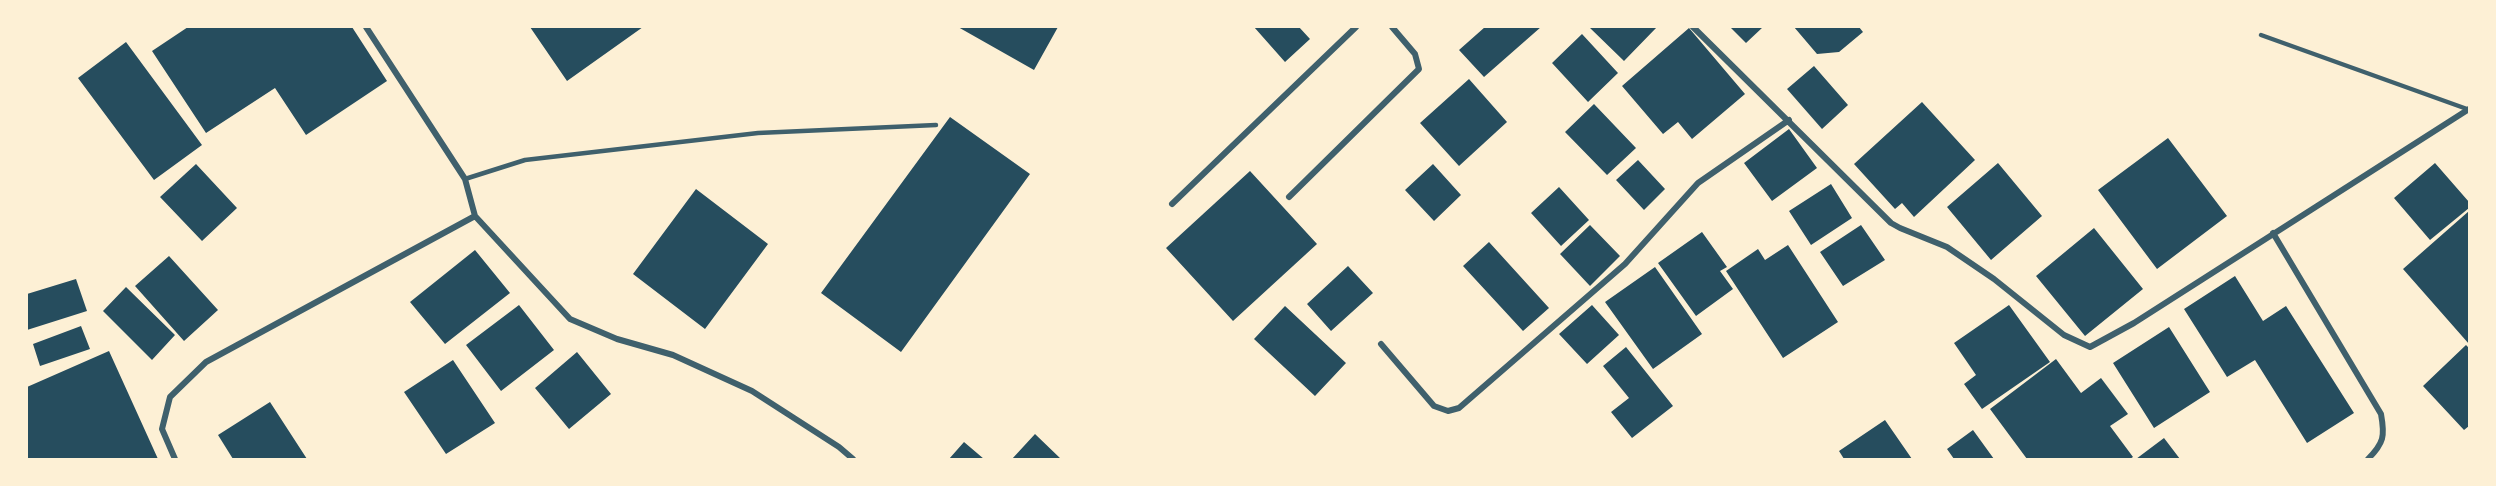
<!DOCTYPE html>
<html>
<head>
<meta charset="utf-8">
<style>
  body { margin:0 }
  #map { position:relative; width:2496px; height:486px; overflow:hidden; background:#fdf0d5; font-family:Mulish,sans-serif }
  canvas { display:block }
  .frame { position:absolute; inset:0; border:28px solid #fdf0d5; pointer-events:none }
</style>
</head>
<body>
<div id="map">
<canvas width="2496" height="486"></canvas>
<div class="frame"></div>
</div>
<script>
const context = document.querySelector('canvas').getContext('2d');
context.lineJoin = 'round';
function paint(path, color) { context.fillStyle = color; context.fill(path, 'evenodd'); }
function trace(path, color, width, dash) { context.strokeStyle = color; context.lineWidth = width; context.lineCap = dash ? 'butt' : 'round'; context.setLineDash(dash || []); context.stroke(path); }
const building = new Path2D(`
  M 188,27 L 352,27 L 387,81 L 306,135 L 275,88 L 206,133 L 152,51 Z
  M 530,27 L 643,27 L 567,81 Z
  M 958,27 L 1058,27 L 1034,70 Z
  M 1254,27 L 1299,27 L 1310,39 L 1285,62 Z
  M 1485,27 L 1541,27 L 1484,77 L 1459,50 Z
  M 1589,27 L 1657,27 L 1624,61 Z
  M 1730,27 L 1763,27 L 1746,43 Z
  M 1794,27 L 1859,27 L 1863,32 L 1839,52 L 1817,54 Z
  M 1689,28 L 1745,94 L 1692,139 L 1678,122 L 1663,134 L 1622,86 Z
  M 1582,34 L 1618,73 L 1588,102 L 1552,63 Z
  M 126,42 L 202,145 L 154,180 L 78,78 Z
  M 1814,66 L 1848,105 L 1822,129 L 1787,89 Z
  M 1469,79 L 1507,122 L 1459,166 L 1420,123 Z
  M 1922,102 L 1975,160 L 1914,217 L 1902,203 L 1895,209 L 1854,164 Z
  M 1594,104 L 1636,148 L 1607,175 L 1565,132 Z
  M 950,117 L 1030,174 L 901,352 L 821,293 Z
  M 1789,129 L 1817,168 L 1772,201 L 1744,163 Z
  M 2168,138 L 2227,216 L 2157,269 L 2098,190 Z
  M 1638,160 L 1665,189 L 1644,210 L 1616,180 Z
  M 1998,163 L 2042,216 L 1991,260 L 1947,207 Z
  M 2435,163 L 2469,202 L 2469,208 L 2430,240 L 2394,198 Z
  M 196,164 L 237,208 L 202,241 L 160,197 Z
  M 1433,164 L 1461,195 L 1434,221 L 1405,190 Z
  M 1250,171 L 1317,244 L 1233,321 L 1166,248 Z
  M 1831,184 L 1852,218 L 1811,245 L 1789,211 Z
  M 1559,187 L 1589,220 L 1561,246 L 1531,213 Z
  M 696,189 L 768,244 L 705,329 L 633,274 Z
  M 2469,211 L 2469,344 L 2403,269 Z
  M 1590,225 L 1620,256 L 1590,286 L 1560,254 Z
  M 1861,225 L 1885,260 L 1843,286 L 1820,252 Z
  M 2094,228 L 2143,289 L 2085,336 L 2036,276 Z
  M 1702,232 L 1727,267 L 1720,271 L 1733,289 L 1696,316 L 1658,263 Z
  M 1489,242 L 1549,308 L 1523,331 L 1463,266 Z
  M 1788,245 L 1838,322 L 1783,358 L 1726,271 L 1758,249 L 1765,260 Z
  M 475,250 L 510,293 L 445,344 L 410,302 Z
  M 169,256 L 218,310 L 184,341 L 135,286 Z
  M 1348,266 L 1373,293 L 1331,331 L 1307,304 Z
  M 1655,267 L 1702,334 L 1653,369 L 1605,302 Z
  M 2235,276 L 2263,321 L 2286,306 L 2354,413 L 2307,443 L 2255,360 L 2227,377 L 2184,309 Z
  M 76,279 L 87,311 L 27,330 L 27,294 Z
  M 126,287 L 175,335 L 152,360 L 103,311 Z
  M 519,305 L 554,350 L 501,391 L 466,345 Z
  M 1592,305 L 1619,335 L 1587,364 L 1559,334 Z
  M 2009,305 L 2050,362 L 1982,409 L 1964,384 L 1976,375 L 1954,343 Z
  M 1285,306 L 1346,363 L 1315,396 L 1254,339 Z
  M 81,326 L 90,349 L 40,366 L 33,344 Z
  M 2169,327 L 2210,392 L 2154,428 L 2113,363 Z
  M 2466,345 L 2469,348 L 2469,426 L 2464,430 L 2423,386 Z
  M 1626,347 L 1673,406 L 1632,438 L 1611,412 L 1629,398 L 1603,366 Z
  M 109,351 L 158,459 L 27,459 L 27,387 Z
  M 577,352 L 611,394 L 569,429 L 535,388 Z
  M 2056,359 L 2081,393 L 2101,378 L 2128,414 L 2110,426 L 2133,457 L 2130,459 L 2027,459 L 1990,409 Z
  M 453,360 L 495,423 L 446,454 L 404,392 Z
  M 270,402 L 307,459 L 233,459 L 218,435 Z
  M 1885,420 L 1912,459 L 1844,459 L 1839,451 Z
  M 1973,430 L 1994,459 L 1954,459 L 1947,449 Z
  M 1035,434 L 1061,459 L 1012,459 Z
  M 2164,438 L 2180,459 L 2136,459 Z
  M 964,442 L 984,459 L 949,459 Z`);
const service = new Path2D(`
  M 2261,35 L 2467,109
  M 465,179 L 525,160 L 758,133 L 936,125`);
const minor = new Path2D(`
  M 366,27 L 465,179 L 475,216 L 570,319 L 617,339 L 673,355 L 752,391 L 839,447 L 853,459
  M 1693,27 L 1891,223 L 1900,228 L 1947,247 L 1994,279 L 2064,335 L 2090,347 L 2134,323 L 2469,109
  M 1289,197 L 1419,69 L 1415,54 L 1392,27
  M 1172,204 L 1356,27
  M 2273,233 L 2381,414 C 2385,436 2384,443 2368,459
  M 1381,344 L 1434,406 L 1448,411 L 1459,408 L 1625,264 L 1698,183 L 1789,120
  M 175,459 L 162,429 L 170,397 L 206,362 L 475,216`);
paint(building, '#264d5e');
trace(service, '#3f606c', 4.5);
trace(minor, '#3f606c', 6);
</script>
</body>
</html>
